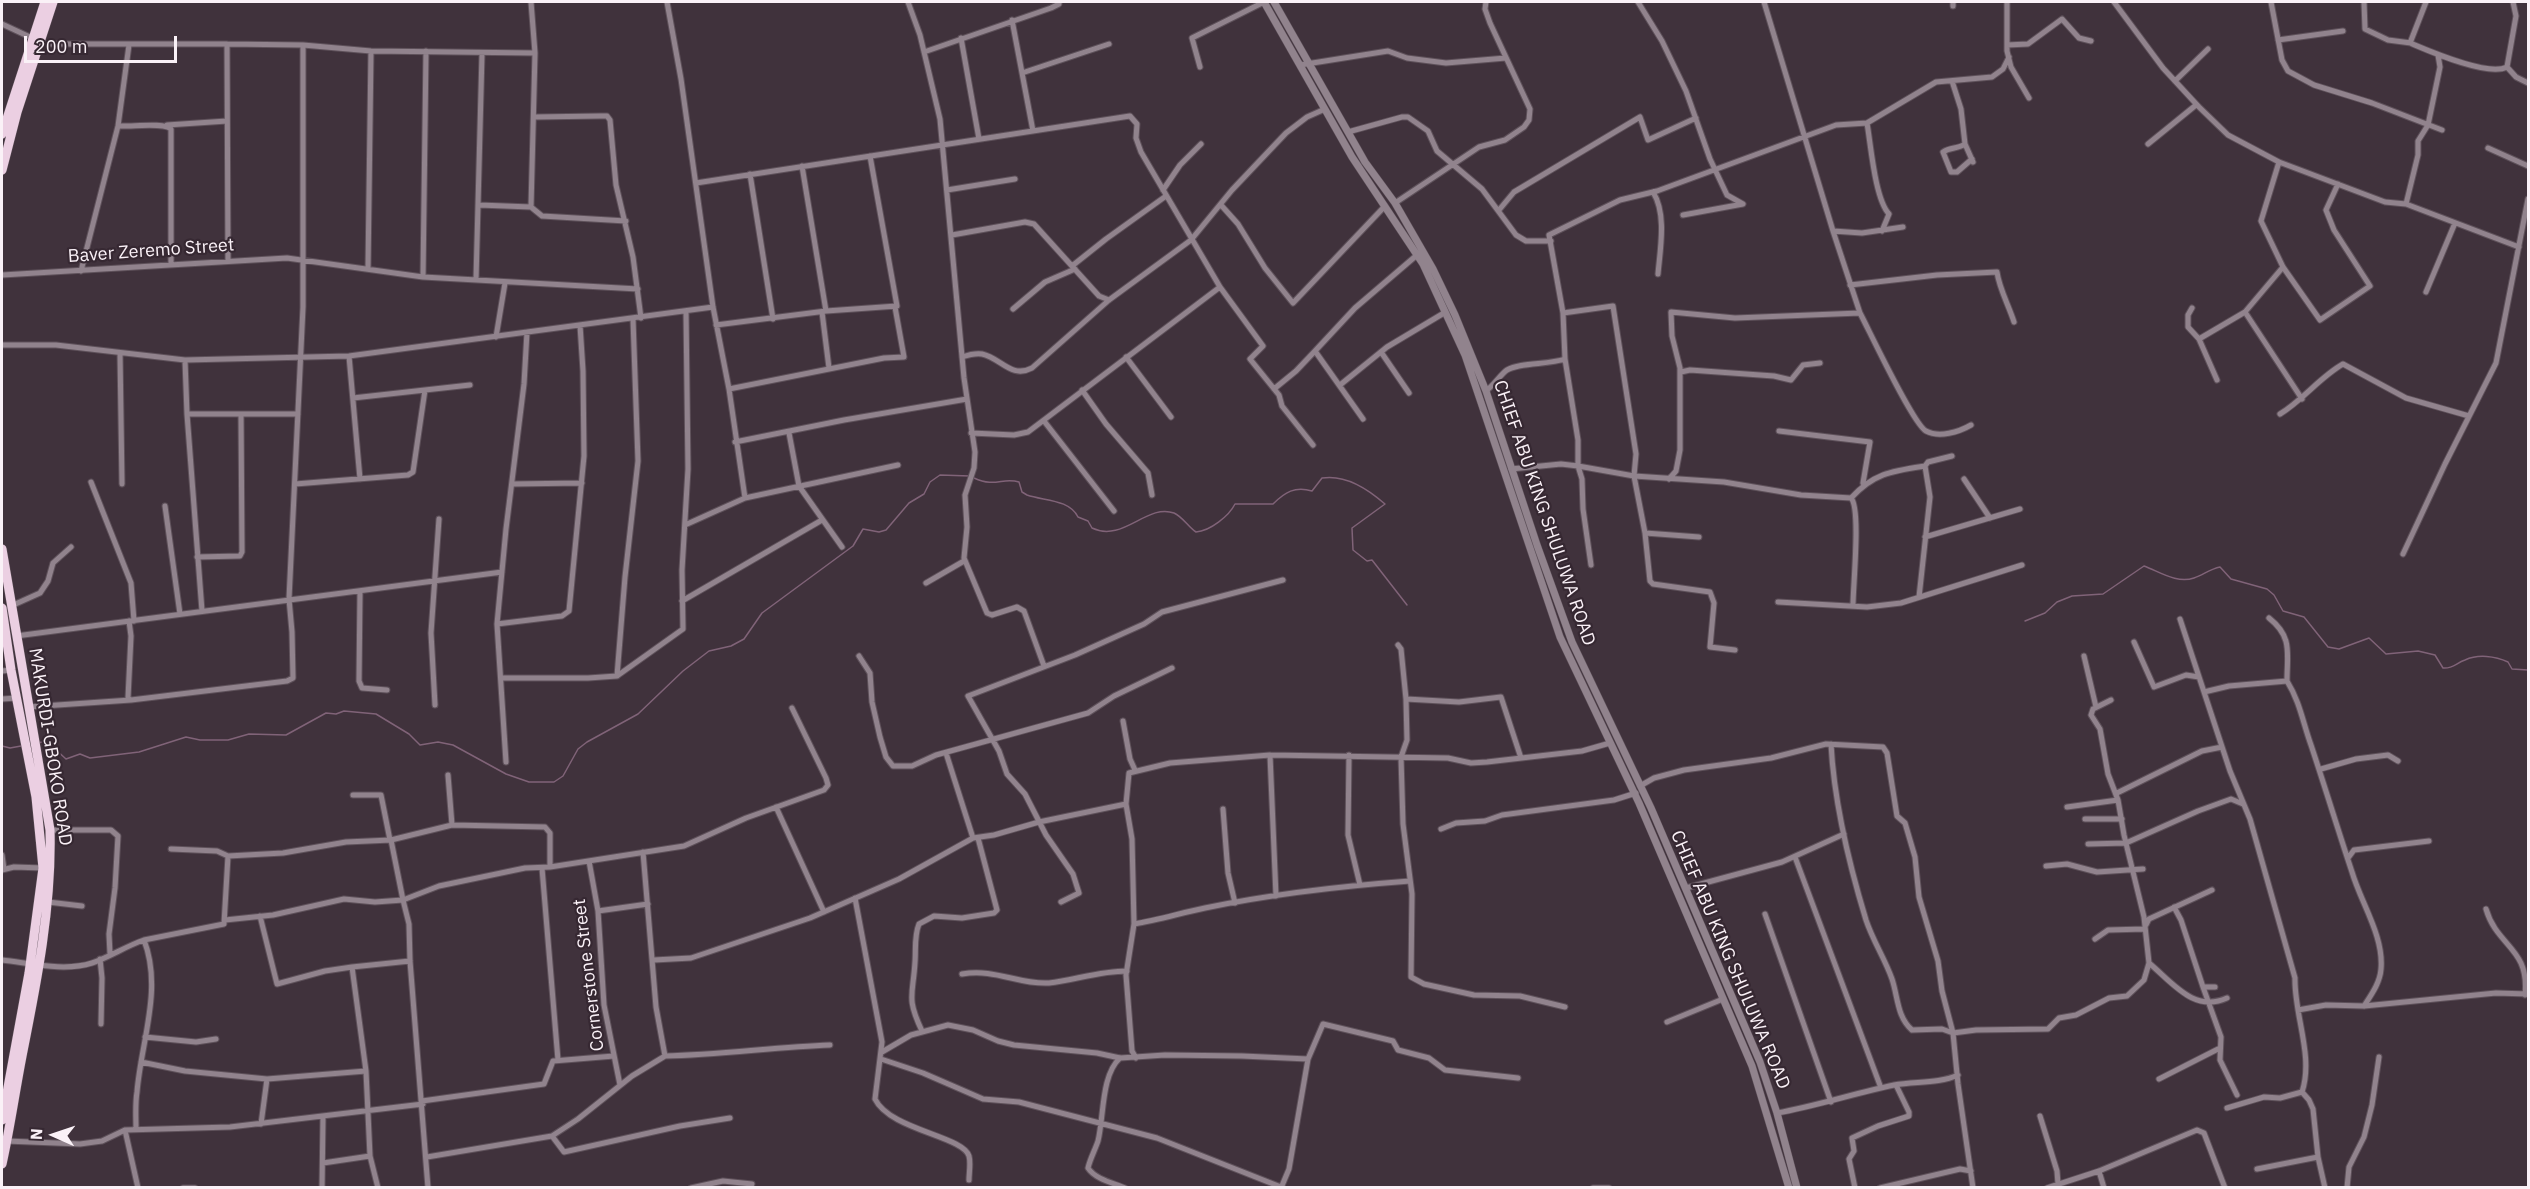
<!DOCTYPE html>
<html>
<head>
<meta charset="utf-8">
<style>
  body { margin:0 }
  #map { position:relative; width:2530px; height:1189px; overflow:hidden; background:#40323c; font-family:"IBM Plex Sans",sans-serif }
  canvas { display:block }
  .frame { position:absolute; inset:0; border:3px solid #faf1f7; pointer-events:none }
  .north { position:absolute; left:24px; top:1105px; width:60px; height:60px; -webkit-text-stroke:4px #362832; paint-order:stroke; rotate:273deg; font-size:16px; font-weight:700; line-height:24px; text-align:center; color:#faf1f7 }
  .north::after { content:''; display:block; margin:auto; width:21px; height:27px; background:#faf1f7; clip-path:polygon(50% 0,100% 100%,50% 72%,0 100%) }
  .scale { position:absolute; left:24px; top:36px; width:153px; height:27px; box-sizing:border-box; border:3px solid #faf1f7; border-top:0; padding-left:8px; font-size:18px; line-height:21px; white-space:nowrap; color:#faf1f7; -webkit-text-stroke:4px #362832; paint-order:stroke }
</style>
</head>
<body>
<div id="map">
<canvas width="2530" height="1189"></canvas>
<div class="frame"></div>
<div class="north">N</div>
<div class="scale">200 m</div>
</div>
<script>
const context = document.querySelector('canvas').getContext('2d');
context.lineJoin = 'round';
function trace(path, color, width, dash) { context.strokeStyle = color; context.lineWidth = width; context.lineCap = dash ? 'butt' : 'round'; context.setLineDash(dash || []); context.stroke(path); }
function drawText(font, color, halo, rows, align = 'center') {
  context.font = font + ' "IBM Plex Sans",sans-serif'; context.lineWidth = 4.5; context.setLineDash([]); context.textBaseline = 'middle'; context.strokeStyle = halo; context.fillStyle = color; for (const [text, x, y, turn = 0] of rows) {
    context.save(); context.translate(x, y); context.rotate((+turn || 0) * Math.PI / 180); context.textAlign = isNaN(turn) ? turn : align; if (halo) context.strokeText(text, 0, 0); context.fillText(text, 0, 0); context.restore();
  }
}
const stream = new Path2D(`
  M 974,478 C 996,488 1002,477 1019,482 L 1022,492 L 1027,495 C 1044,501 1069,499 1078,517 L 1088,521 L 1092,528 C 1123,543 1147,503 1174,513 C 1183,517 1188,527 1196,532 C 1210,531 1229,516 1235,504 L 1273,504 C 1285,492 1295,486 1312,491 L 1322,478 C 1346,474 1368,489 1385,504 L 1352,528 L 1353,550 L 1367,561 L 1372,560 L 1407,605
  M 2025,621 L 2045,613 L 2057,602 L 2072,596 L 2103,594 L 2144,566 C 2160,572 2177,584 2194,578 C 2203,575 2210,569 2220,567 L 2231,579 L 2267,589 L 2274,595 L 2283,611 L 2304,617 L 2328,647 L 2339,649 L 2369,638 L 2386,654 L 2418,651 L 2435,655 L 2443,668 C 2453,669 2456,663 2465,660 C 2478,654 2495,656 2508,662 L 2512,669 L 2528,670
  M 38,743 L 50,740 L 54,748 L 66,759 L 80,754 L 90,758 L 139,752 L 186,737 L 200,740 L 228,740 L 249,734 L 286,735 L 326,713 L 336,714 L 344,711 L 376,714 L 409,734 L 420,745 L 438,742 L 453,745 L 506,774 L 529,782 L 554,782 L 563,776 L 578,749 L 587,742 L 638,714 L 683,671 L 709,651 L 731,646 L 744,639 L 762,613 L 853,546 L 863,529 L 879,532 L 886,530 L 909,503 L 924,494 L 930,482 L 940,475 L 970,476
  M 2,746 L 10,748 L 21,746`);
const minor = new Path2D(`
  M 531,2 L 535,53 L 531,207
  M 667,2 L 681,79 L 713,307 L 729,389 L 745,498
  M 908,2 L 920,35 L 940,119 L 964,378 L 975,452 L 974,468 L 965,495 L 967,527 L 964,558 L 987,613 L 992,615 L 1017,607 L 1024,611 L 1044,666
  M 1638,2 L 1662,41 L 1686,91 L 1710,159 L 1727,195 L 1743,204 L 1683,215
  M 2007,2 L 2007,51 L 2011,67 L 2029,98
  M 2114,2 L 2163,68 L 2199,107 L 2228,135 L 2279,162 L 2385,202 L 2406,204 L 2519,247
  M 2271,2 L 2282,60 L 2288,71 L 2314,85 L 2372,103 L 2442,130
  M 2364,2 L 2365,29 L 2388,40 L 2411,43
  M 2426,2 L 2410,43 C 2429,51 2488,77 2507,67
  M 2513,2 L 2516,16 L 2507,67 L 2516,77 L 2528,83
  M 1953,6 L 1953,2
  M 1012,20 L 1033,131
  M 2,24 L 32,38
  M 961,38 L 979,139
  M 2278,40 L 2343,31
  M 39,44 L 227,44 L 303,45 L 371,51 L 535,53
  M 227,44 L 228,260
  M 2007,45 L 2028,44 L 2062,19 L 2079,38 L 2091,41
  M 924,52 L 1051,8 L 1059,4 L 1059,2
  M 1300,65 L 1388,51 L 1407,58 L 1446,63 L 1506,58
  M 1200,67 L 1192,38 L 1264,2
  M 1022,73 L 1109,44
  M 1952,81 L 1961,109 L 1965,144 L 1973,162
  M 2175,81 L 2208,49
  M 535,117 L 600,116 L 607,116 L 610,120 L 616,185 L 633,257 L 641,318
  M 1867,123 C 1871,146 1875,199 1889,214 L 1882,231
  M 167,125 L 227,121
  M 118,126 C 131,127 164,122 171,129 L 171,264
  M 1348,132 L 1402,117 L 1408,117 L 1428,131 L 1437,151 L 1482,189 L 1516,235 L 1526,241 L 1551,241
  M 1965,144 C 1958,149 1951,147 1943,152 L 1951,172 L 1957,172 L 1972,159
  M 2148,144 L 2196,105
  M 2488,148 L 2528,166
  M 2279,162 L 2261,221 L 2283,267 L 2320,320 L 2370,286 L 2334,230 L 2326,210 L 2338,184
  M 802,166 L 826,311
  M 750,174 L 773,319
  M 696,183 L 1130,116 L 1137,124 L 1136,138 L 1141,152 L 1220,287 L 1263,346 L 1250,359 L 1279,395 L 1282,406 L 1313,445
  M 947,190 L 1015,179
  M 1163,190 L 1180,165 L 1201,144
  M 1653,192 C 1667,214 1660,250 1658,274
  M 1395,203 L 1479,147 L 1505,140 L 1524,127 L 1529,120 L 1530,109 L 1490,23 L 1485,9 L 1486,2
  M 2406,204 L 2418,155 L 2418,141 L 2428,125 L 2440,67 L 2438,55
  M 479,205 L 531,207 L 542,216 L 626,221
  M 1221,205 L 1238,224 L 1265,268 L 1293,303 L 1385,206
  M 1499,210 L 1514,192 L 1640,117 L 1648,140 L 1696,118
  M 1833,231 L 1862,233 L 1903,227
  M 952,235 L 1025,222 L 1034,224 L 1099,296 L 1109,300
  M 1072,266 L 1106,239 L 1166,196
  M 368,269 L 371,51
  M 81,271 L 118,126 L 129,45
  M 2,275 L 287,258 L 423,277 L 638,289
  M 423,277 L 426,51
  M 476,280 L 482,54
  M 1850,285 L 1937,275 L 1997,272 C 1999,288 2009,306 2014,322
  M 2426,292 L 2455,223
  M 2192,308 L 2188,315 L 2188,327 L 2199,339 L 2217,380
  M 1013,309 L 1045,282 L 1075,269
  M 822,312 L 829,368
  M 2245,312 L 2302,399
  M 1563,313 L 1613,306 L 1636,454 L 1634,476 L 1645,533 L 1699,537
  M 1860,313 C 1870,332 1913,424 1926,431 C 1939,438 1959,432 1971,425
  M 716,325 L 826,311 L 897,306 L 870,156
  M 496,337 L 505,283
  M 2199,339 L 2245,312 L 2283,267
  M 2,345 L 56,345 L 185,360 L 349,356 L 713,307
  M 1315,351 L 1355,308 L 1417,255
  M 1381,352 L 1409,393
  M 120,353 L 122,484
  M 349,356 L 360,479
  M 962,357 C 968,355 976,353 982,354 C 1001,358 1011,379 1032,368 L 1109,300 L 1191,240 L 1232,190 L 1286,133 L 1307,117 L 1325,109
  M 1126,357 L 1171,417
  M 185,360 L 187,414 L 202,611
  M 1681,372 L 1690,370 L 1774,376 L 1791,380 L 1803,365 L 1820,363
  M 1340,385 L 1387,347 L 1444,313
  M 729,389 L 884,358 L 904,357 L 895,307
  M 1274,389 L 1296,371 L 1315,351 L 1363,419
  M 1082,390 L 1106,424 L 1148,473 L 1152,495
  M 1486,391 C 1493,386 1502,373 1507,370 C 1521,362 1548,365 1565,359
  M 353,398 L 470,385
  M 187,414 L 298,414
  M 2280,414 C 2303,400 2320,377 2343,364 L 2406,398 L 2469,416
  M 1044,421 L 1114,511
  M 1779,431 L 1870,442 L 1863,483
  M 789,433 L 799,486 L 842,547
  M 971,433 L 1014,435 L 1028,432 L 1220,287
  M 735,442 L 844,420 L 967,399
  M 1925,466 L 1928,462 L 1952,456
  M 1511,469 L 1561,464 L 1578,466 L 1634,476 L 1724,482 L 1801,495 L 1851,498 C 1861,508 1853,586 1853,605
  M 1669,479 L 1676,471 L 1680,450 L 1680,368 L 1672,336 L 1671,312 L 1735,318 L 1860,313 L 1833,231 L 1764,2
  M 1964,479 L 1990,518
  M 91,482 L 131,583 L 134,621
  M 295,484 L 408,475 L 413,472 L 425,390
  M 512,484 L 582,483
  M 1851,498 C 1874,473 1892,471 1925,466 L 1930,497 L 1919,597
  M 165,506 L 180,614
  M 685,525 L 745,498 L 898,465
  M 1645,533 L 1650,581 L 1653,584 L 1710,592 L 1714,603 L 1710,647 L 1735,650
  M 1925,537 L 2020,509
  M 2403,554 L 2445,464 L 2496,363 L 2528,199
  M 197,557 L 240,556 L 242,552 L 241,414
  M 1591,565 L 1583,509 L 1582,479 L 1578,466 L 1578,440 L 1565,359 L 1563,313 L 1549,235 L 1620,200 L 1657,191 L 1836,125 L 1867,123 L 1936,82 L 1992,77 L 2003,69 L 2009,57
  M 926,583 L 964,561
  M 360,592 L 359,681 L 362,688 L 387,690
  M 682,601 L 822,520
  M 1778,602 L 1867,607 L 1901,603 L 2022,565
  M 11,606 L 40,593 L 48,581 L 53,563 L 71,547
  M 2180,619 L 2230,771 L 2250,819 L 2295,978 C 2294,1015 2314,1056 2302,1092 L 2309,1100 L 2313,1109 L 2318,1157 L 2325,1188
  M 129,621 L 131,636 L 128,698 L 131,700 L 287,681 L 293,678 L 292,632 L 289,599 L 303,307 L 303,45
  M 497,624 L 562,616 L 569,611 L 584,456 L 583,371 L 580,325
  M 16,636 L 502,572
  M 2134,642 L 2154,687 L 2186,675 L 2199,677
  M 1398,645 L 1401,649 L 1406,699 L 1407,740 L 1401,757 L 1403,824 L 1412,894 L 1411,977 L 1424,984 L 1474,995 L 1520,996 L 1565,1007
  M 859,656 L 870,673 L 872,702 L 880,737 L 886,757 L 893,766 L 912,766 L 936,755 L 1088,713 L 1114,696 L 1172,668
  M 2084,656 L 2096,707
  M 2,671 L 11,670
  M 617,676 L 625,577 L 638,461 L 633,319
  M 501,678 L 588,678 L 617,676 L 683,629 L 682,570 L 688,469 L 686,311
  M 2287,681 C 2300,702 2303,723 2311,745 C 2325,787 2338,830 2352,872 C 2361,903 2384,936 2381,969 C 2380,983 2371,995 2364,1006
  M 2204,692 L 2229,686 L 2287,681 C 2287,653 2293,637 2269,618
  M 2,699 L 17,698
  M 1406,699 L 1459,702 L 1501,697 L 1521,758
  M 435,705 L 431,633 L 439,519
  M 28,707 L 131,700
  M 1123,721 L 1130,759 L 1135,770
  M 1831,744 C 1834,802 1849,864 1866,920 C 1873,941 1885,959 1892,979 C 1898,997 1897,1017 1912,1030 L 1942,1029 L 1953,1033 L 1976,1030 L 2048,1029 L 2059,1018 L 2076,1015 L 2109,998 L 2127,996 L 2144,980 L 2149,963 L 2144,917 L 2124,835 L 2118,800 L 2108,774 L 2100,729 L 2091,715 L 2093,709 L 2111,700
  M 946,753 L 973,838
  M 1270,755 L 1276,896
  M 1349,755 L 1348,835 L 1360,885
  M 506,762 L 497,624 L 506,529 L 524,384 L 527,332
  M 2321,769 L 2356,759 L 2388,755 L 2398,761
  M 448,775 L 452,825
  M 1640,786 L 1654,778 L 1684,770 L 1771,758 L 1826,744 L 1883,747 L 1887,753 L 1897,816 L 1905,823 L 1915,857 L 1919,897 L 1938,961 L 1942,991 L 1953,1033 L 1958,1084 L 1973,1188
  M 2117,793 L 2202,751 L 2222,747
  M 353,795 L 381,795 L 390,840
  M 776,807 L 824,912
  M 2067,807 L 2118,800
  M 1223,809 L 1228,873 L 1235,903
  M 2085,819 L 2122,819
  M 1441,829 L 1456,823 L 1485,821 L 1502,815 L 1614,800 L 1636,793
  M 50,830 L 111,830 L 118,836 L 115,888 L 109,934 L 110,954
  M 2088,844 L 2126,843 L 2198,811 L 2231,799 L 2243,804
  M 171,849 L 217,851 L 228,856
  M 2,855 L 4,869
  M 1795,857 L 1881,1088
  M 2348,858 L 2354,850 L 2429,841
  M 589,861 L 598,911 L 604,1005 L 620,1085
  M 2046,866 L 2067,864 L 2097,872 L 2143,869
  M 542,868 L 558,1060
  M 2,870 L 14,867 L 43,868
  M 1686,888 L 1782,862 L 1844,834
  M 855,898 L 882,1042 L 875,1099 C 890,1130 963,1136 969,1156 C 971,1163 969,1173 969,1180
  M 48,902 L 82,906
  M 1061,902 L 1079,893 L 1073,874 L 1046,835 L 1025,794 L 1007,774 L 999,751 L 968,696 L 1075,655 L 1144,624 L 1162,612 L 1283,580
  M 2174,907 L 2181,920 L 2203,987 L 2215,987
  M 2486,909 C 2497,947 2530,948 2525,995
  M 598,911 L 648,904
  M 1765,914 L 1831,1102
  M 260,916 L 277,984 L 325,971 L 352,967
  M 225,920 L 273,915 L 344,899 L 375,902 L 403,900 L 391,840 L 452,825 L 545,827 L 550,833 L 550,867
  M 1134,924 C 1158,920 1181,913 1205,908 C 1272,894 1342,886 1410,881
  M 2146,925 L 2149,919 L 2212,890
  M 2095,939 L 2108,930 L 2145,929
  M 144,940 L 224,924 L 228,856 L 283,853 L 346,842 L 391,840
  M 100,959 L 102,978 L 101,1024
  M 2,960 C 30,963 64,972 92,963 C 110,957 126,946 144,940 C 163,989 141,1042 137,1092 C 135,1104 136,1117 136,1129
  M 654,960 L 691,958 L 810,918 L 899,879 L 973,838 L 994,835 L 1039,822 L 1126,804
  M 2149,963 C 2173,983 2194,1013 2227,998
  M 962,974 C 995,968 1019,985 1049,983 C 1075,980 1100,971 1127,971
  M 2203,987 L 2221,1037 L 2220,1060 L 2237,1095
  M 2298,1010 L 2326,1005 L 2364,1006 L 2496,993 L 2528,994
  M 1667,1022 L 1723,999
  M 922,1031 C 906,997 913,996 915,962 C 916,949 914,936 919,924 L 934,916 L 962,918 L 994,913 L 997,910 L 978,838
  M 145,1037 L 196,1042 L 216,1039
  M 882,1052 L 911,1035 L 948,1025 L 973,1030 L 998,1041 L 1014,1045 L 1097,1053 L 1120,1058 L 1165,1055 L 1242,1056 L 1308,1059
  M 665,1056 C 720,1055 775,1047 830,1045
  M 1120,1058 C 1101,1075 1104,1117 1098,1141 C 1095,1150 1090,1159 1088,1168 C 1095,1179 1113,1183 1125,1188
  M 1136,1058 L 1132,1051 L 1126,975 L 1134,924 L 1132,839 L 1126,804 L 1129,773 L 1170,763 L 1270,755 L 1448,758 L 1471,763 L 1487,762 L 1582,751 L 1610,743
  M 881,1059 L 923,1073 L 983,1099 L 1019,1102 L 1157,1138 L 1281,1187
  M 141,1062 L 185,1071 L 267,1079 L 366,1071 L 370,1156 L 378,1188
  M 366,1071 L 352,967 L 410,961
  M 2159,1079 L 2220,1048
  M 422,1101 L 544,1084 L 553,1061 L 614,1056
  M 2227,1108 L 2264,1097 L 2280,1098 L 2302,1092
  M 1777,1113 C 1817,1106 1855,1093 1894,1085 C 1915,1081 1938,1084 1958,1075
  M 2040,1116 L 2057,1171 L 2058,1184
  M 261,1124 L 267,1079
  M 125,1130 L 138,1188
  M 552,1136 L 564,1152 L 680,1126 L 730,1118
  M 6,1141 L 80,1144 L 102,1141 L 125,1130 L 230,1127 L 423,1104
  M 427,1157 L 552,1136 L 578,1119 L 632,1076 L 665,1056 L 656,1007 L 643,852
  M 323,1163 L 370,1156
  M 2257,1169 L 2318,1157
  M 2099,1171 L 2104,1188
  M 183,1188 L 195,1188
  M 322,1188 L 323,1117
  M 428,1188 L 410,961 L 409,924 L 403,900 L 439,886 L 525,868 L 550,867 L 684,846 L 746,818 L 824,790 L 828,785 L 826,778 L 792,708
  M 691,1188 L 723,1181 L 752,1184
  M 1281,1188 L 1289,1169 L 1308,1059 L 1323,1024 L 1393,1041 L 1398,1050 L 1429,1058 L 1445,1070 L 1518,1078
  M 1593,1188 L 1609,1188
  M 1855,1188 L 1849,1159 L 1854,1151 L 1852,1138 L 1878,1126 L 1909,1116 L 1909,1112 L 1896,1085
  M 1880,1188 L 1960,1169 L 1971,1171
  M 2047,1188 L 2099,1171 L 2197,1130 L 2204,1133 L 2225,1188
  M 2347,1188 L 2349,1167 L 2364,1137 L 2372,1105 L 2379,1057`);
const tertiary = new Path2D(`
  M 1264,2 L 1352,157 L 1423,264 L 1465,355 L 1560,637 L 1639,803 L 1752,1066 L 1789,1188
  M 1274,2 L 1365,162 L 1395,203 L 1433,269 L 1455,315 L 1486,391 L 1537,545 L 1572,642 L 1651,808 L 1760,1062 L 1777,1113 L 1797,1188`);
const primary = new Path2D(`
  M 2,134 L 45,2
  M 2,170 L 17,112 L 53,2
  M 2,549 L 50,830 C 52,906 37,981 22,1056 C 15,1092 10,1128 2,1164
  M 2,608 L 11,670 L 36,797 L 43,868 L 29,973 L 2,1120`);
const streetNames = [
  ["Baver Zeremo Street",151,251,-4],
  ["CHIEF ABU KING SHULUWA ROAD",1544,513,71],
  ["MAKURDI-GBOKO ROAD",50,747,81],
  ["CHIEF ABU KING SHULUWA ROAD",1730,960,67],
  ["Cornerstone Street",589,975,-97]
];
trace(stream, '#806378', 1.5);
trace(minor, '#5e515a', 7);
trace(tertiary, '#5e515a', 8);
trace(primary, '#5e515a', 10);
trace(minor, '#91838d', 5);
trace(tertiary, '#91838d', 7);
trace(primary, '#ebcfe2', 9);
drawText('18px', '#faf1f7', '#362832', streetNames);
</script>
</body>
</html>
